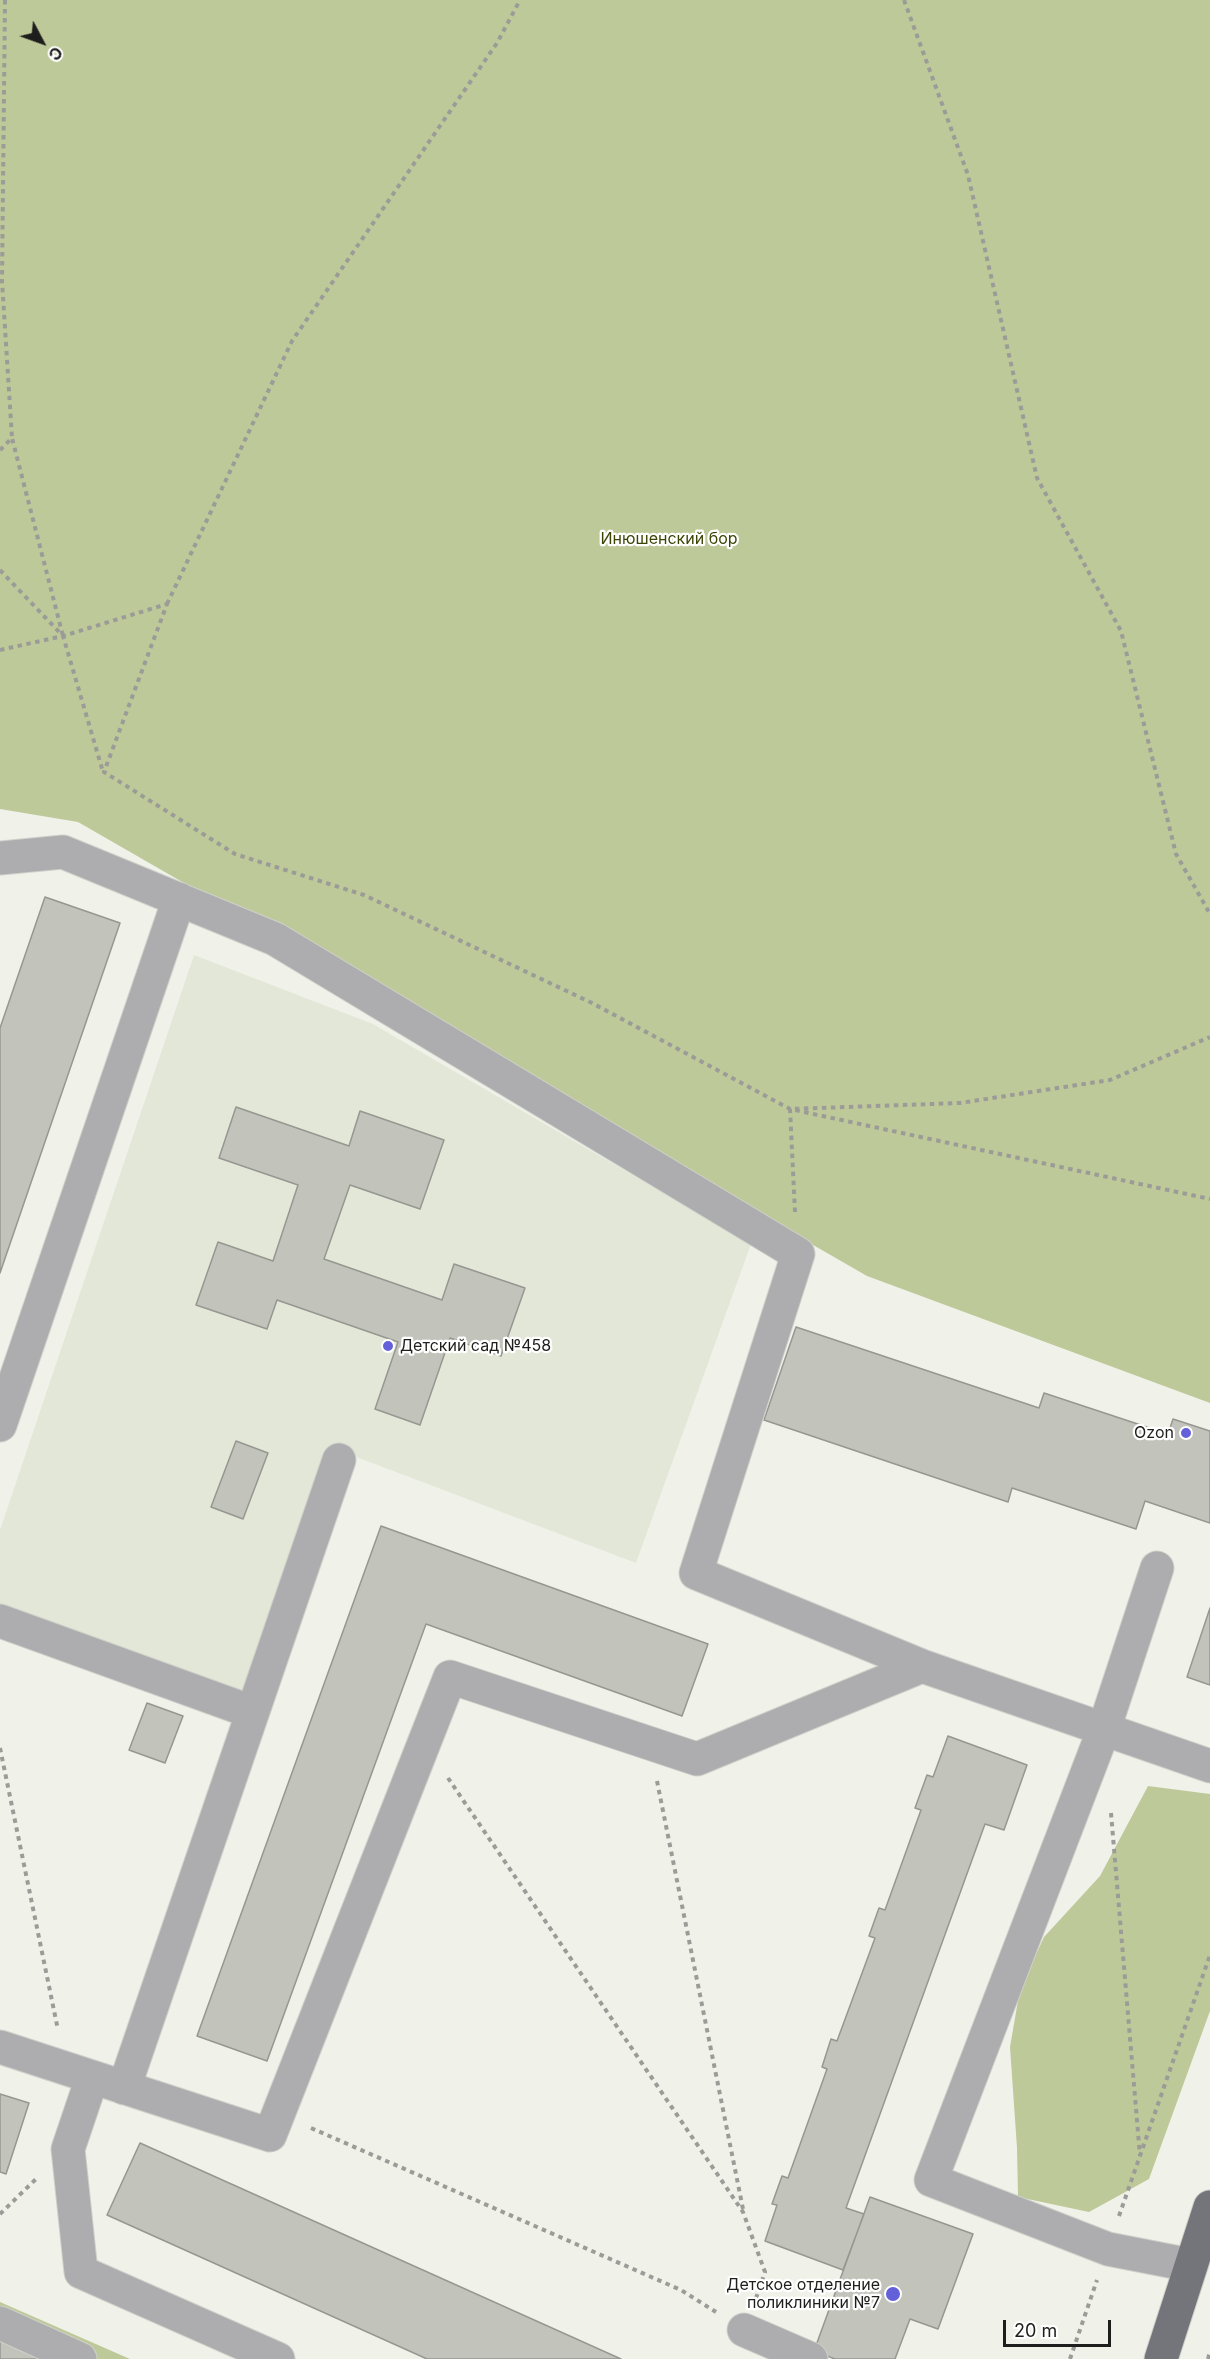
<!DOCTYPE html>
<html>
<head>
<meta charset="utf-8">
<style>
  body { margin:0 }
  #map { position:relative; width:1210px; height:2359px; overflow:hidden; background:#f0f2ea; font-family:Inter,sans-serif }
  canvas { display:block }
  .north { position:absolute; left:12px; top:12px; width:60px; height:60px; -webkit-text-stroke:4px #fff; paint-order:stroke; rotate:131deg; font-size:16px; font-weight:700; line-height:24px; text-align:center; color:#1e1e1c }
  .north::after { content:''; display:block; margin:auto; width:21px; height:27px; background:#1e1e1c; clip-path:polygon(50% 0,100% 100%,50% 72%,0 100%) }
  .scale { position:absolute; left:1003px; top:2320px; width:108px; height:27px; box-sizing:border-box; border:3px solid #1e1e1c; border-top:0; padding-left:8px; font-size:18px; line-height:21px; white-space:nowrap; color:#1e1e1c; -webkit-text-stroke:4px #fff; paint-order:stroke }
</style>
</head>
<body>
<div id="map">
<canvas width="1210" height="2359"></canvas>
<div class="north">С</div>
<div class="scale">20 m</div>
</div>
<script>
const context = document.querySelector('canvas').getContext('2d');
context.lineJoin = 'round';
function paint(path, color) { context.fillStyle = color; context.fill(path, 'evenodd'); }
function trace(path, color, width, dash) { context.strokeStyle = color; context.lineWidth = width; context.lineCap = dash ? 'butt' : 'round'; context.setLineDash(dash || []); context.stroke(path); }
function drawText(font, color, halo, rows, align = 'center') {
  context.font = font + ' Inter,sans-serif'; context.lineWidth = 4.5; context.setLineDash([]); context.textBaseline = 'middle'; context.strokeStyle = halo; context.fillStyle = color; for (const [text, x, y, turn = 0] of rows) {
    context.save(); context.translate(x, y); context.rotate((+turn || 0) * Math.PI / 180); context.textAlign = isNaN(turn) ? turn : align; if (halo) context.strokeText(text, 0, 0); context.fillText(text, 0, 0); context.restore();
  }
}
const built = new Path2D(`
  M 194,955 L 373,1024 L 751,1244 L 636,1563 L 330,1447 L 242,1692 L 0,1606 L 0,1530 Z`);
const green = new Path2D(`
  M 0,0 L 1210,0 L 1210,1403 L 867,1276 L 78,822 L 0,809 Z
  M 1148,1786 L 1210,1794 L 1210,2011 L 1149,2179 L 1089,2212 L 1018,2197 L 1017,2148 L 1010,2047 L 1020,1989 L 1044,1937 L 1100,1876 Z
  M 0,2302 L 130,2359 L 0,2359 Z`);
const building = new Path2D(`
  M 45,897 L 120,923 L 0,1273 L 0,1028 Z
  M 236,1107 L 349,1146 L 360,1111 L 444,1140 L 420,1209 L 350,1185 L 324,1259 L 442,1300 L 454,1264 L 525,1288 L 501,1356 L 450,1338 L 420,1425 L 375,1409 L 398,1342 L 277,1300 L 267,1329 L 196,1305 L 218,1242 L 273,1261 L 298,1185 L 219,1158 Z
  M 796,1327 L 1039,1408 L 1044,1393 L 1168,1434 L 1173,1419 L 1210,1431 L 1210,1523 L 1145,1501 L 1136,1529 L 1012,1488 L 1008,1502 L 764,1420 Z
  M 236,1441 L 268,1453 L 243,1519 L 211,1507 Z
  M 381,1526 L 708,1644 L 682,1716 L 426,1624 L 267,2061 L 197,2036 Z
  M 1210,1608 L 1210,1685 L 1187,1677 Z
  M 147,1703 L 183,1716 L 165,1763 L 129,1750 Z
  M 948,1736 L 1027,1765 L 1004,1830 L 985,1824 L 846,2208 L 864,2214 L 843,2270 L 765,2241 L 777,2205 L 772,2204 L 782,2176 L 788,2178 L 827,2069 L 822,2067 L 831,2039 L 837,2041 L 875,1938 L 869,1936 L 879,1908 L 885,1910 L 921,1810 L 915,1808 L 927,1775 L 933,1777 Z
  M 0,2094 L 29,2103 L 6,2174 L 0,2172 Z
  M 140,2143 L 621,2359 L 427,2359 L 107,2215 Z
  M 870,2197 L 973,2234 L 938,2329 L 910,2319 L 895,2359 L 835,2359 L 814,2351 Z
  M 0,2336 L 53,2359 L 0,2359 Z`);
const path = new Path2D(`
  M 5,0 L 2,281 L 12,438
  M 904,0 L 968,175 L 1037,478 L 1121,631 L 1176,854 L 1210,914
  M 0,450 L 12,438 L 63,636
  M 0,570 L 63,636 L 103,772
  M 167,604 L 292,341 L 497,43 L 520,0
  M 0,650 L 63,636 L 167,604 L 104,772 L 235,854 L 364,895 L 592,1003 L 790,1109 L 1210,1199
  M 795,1212 L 790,1109 L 960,1103 L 1110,1080 L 1210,1037
  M 0,1748 L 58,2030
  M 448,1778 L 743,2212 L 765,2272 L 756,2298
  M 657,1781 L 743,2209
  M 1111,1813 L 1140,2156
  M 311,2128 L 681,2290 L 716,2312
  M 0,2214 L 36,2179
  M 1119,2216 L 1210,1955
  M 1070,2359 L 1097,2280
  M 1208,2359 L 1210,2352`);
const minor = new Path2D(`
  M 0,858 L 63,852 L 275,939 L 798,1254 L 696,1573 L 922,1666 L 1210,1766
  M 0,1425 L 179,899
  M 1157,1568 L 1104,1729 L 931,2180 L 1108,2249 L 1190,2265
  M 0,1621 L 252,1712
  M 0,2047 L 270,2135 L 450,1677 L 697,1759 L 922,1666
  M 92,2078 L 68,2149 L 81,2272 L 278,2359
  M 124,2088 L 339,1460
  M 0,2323 L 80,2359
  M 744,2330 L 811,2359`);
const major = new Path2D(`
  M 1161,2359 L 1210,2207`);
const markers = [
  [388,1346,6,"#6460d9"],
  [1186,1433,6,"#6460d9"],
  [893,2294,8,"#6460d9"]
];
const parkNames = [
  ["Инюшенский бор",669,539]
];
const poiNames = [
  ["Детский сад №458",400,1346,"left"],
  ["Ozon",1174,1433],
  ["Детское отделение",880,2285],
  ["поликлиники №7",880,2303]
];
paint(built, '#e3e7d8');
paint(green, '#bec999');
paint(building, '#c2c4bc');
trace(building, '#969790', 1.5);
trace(minor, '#ced0c9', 35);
trace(major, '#ced0c9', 35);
trace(path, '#9b9c97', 4, [4.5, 4.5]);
trace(minor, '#adadb0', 33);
trace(major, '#74757a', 33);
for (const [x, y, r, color] of markers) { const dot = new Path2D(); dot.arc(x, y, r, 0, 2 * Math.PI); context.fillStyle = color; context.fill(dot); trace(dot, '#fff', 2); }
drawText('16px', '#3c4506', '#fff', parkNames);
drawText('16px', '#1e1e1c', '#fff', poiNames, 'right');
</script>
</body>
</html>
